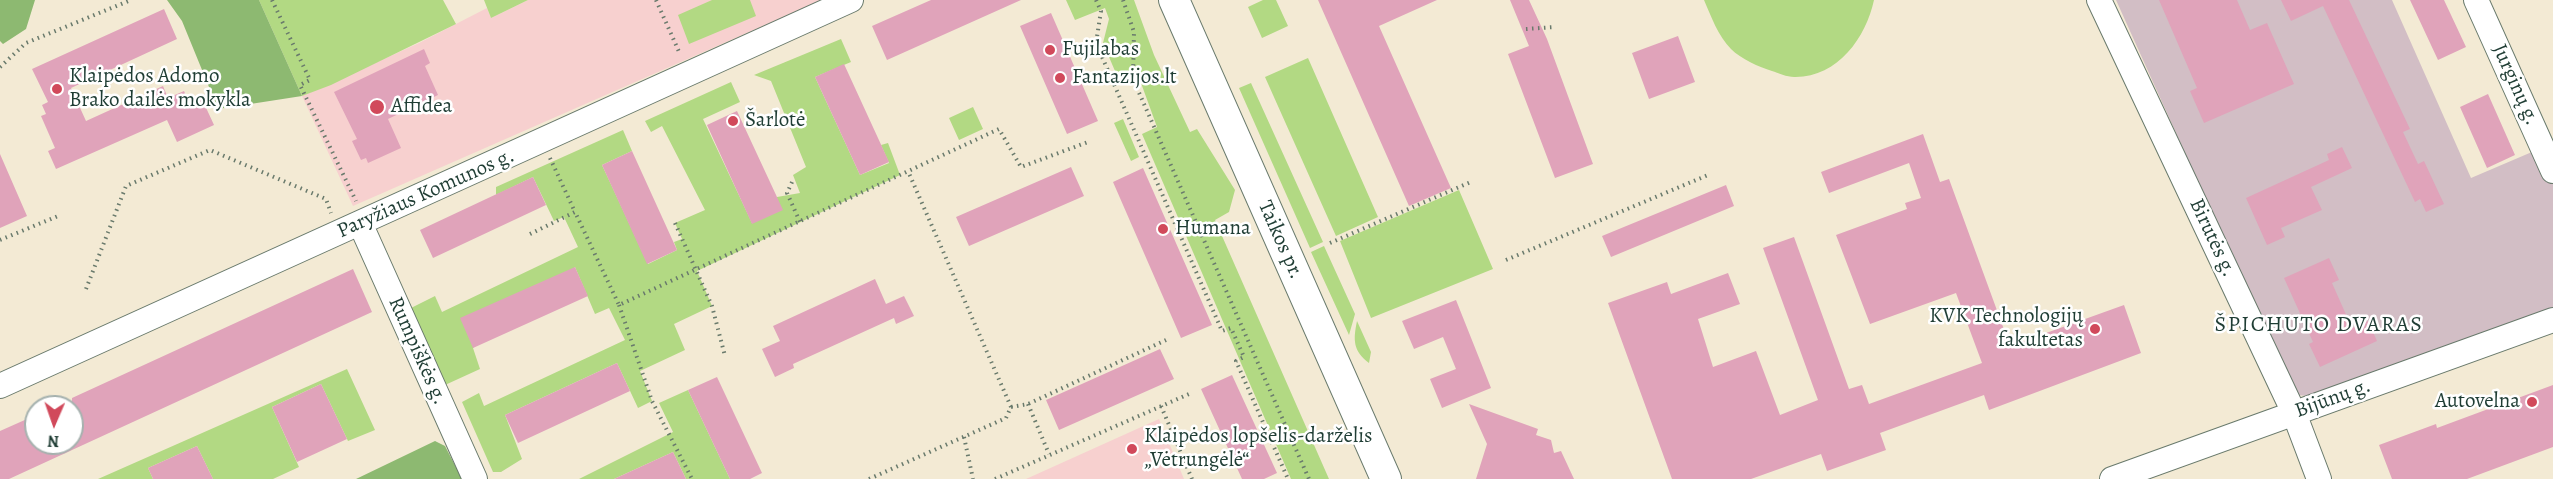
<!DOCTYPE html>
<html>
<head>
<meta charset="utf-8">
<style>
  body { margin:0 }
  #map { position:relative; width:2553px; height:479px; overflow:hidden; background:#f3ead4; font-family:Alegreya,serif }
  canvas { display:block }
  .north { position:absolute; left:24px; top:395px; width:60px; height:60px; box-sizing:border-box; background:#fff; border:2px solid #a5b1ae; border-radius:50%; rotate:182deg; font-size:16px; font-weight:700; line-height:24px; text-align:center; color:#1f3d34 }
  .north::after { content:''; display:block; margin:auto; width:21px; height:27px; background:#d1495b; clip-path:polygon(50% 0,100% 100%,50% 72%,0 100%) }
</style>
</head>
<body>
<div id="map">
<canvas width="2553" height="479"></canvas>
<div class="north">N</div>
</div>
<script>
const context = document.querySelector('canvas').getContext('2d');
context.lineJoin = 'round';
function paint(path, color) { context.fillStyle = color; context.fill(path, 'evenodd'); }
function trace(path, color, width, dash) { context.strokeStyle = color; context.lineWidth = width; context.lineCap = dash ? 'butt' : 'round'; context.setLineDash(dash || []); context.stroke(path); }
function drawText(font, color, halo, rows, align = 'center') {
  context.font = font + ' Alegreya,serif'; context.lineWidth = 5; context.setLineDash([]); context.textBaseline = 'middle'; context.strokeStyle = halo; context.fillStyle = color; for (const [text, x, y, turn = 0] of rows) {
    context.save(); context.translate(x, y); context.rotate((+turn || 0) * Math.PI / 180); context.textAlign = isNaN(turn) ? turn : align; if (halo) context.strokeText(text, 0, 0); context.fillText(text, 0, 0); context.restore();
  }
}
const built = new Path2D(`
  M 528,0 L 822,0 L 353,206 L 302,96 L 419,43 L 487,8 L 491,18 Z
  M 1159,419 L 1184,479 L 1026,479 Z`);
const industrial = new Path2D(`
  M 2116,0 L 2392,0 L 2471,178 L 2553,143 L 2553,311 L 2308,396 L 2297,395 L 2290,386 Z`);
const green = new Path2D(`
  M 259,0 L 443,0 L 456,24 L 331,85 L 302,96 Z
  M 484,0 L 528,0 L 491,18 Z
  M 712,0 L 750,0 L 756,16 L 689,44 L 678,15 Z
  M 1066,0 L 1134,0 L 1154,55 L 1190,132 L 1197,129 L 1235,190 L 1229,212 L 1215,220 L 1329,479 L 1291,479 L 1142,134 L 1157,127 L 1137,72 L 1118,78 L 1103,43 L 1109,19 L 1105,8 L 1075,20 Z
  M 1263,0 L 1276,0 L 1288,26 L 1262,38 L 1248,7 Z
  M 1704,0 L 1874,0 C 1866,38 1837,78 1794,77 C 1787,77 1778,73 1772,71 C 1759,67 1741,59 1731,49 C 1718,36 1711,16 1704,0 Z
  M 841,39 L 851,62 L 815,77 L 860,175 L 889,163 L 881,145 L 888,143 L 900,175 L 697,271 L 712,306 L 674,324 L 685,350 L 640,371 L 652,401 L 638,408 L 617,363 L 505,415 L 522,459 L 501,472 L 493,472 L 462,402 L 479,393 L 484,406 L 625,340 L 609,308 L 595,314 L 575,267 L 473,348 L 480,369 L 445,385 L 411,308 L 435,296 L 442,312 L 578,247 L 564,217 L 554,221 L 533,177 L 496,195 L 496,187 L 623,130 L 632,151 L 602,165 L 648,264 L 677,250 L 674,242 L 682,239 L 675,223 L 705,210 L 662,126 L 651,132 L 645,121 L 731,82 L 740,102 L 703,119 L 752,223 L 777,197 L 800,193 L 793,175 L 806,167 L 771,81 L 754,75 Z
  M 1308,58 L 1378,217 L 1336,236 L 1265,77 Z
  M 1251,83 L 1323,242 L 1310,248 L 1239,88 Z
  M 973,107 L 983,129 L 959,140 L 949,118 Z
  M 1123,119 L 1139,157 L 1131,161 L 1114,123 Z
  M 1459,190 L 1493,269 L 1371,318 L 1340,241 Z
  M 1324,246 L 1355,314 L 1349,335 L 1311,252 Z
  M 1357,321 L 1371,352 L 1369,363 C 1353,351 1353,340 1357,321 Z
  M 347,369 L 375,430 L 348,441 L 321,384 L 272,407 L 299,467 L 273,479 L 213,479 L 197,446 L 148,468 L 153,479 L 98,479 Z
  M 688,390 L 730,479 L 686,479 L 673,452 L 614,479 L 579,479 L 673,432 L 659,403 Z`);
const forest = new Path2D(`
  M 0,0 L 35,0 L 26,29 L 3,44 L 0,41 Z
  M 167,0 L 259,0 L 302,96 L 218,109 L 182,21 Z
  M 435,441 L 445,446 L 462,479 L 356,479 Z`);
const building = new Path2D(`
  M 931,0 L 1021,0 L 887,60 L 872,26 Z
  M 1318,0 L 1437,0 L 1379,26 L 1451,188 L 1409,206 Z
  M 1510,0 L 1529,0 L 1547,39 L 1593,164 L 1555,178 L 1508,54 L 1529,46 Z
  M 2159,0 L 2237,0 L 2250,30 L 2267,23 L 2294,84 L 2204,123 L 2190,91 L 2197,88 Z
  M 2281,0 L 2349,0 L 2410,129 L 2403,132 L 2418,164 L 2424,161 L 2444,204 L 2426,212 L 2420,199 L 2415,202 L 2323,6 L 2291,21 Z
  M 2410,0 L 2444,0 L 2466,47 L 2438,60 Z
  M 164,9 L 177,39 L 71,88 L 86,121 L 163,86 L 168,98 L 184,91 L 190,104 L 202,99 L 214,125 L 177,142 L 167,120 L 56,169 L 48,151 L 55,148 L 41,116 L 46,114 L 42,105 L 48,102 L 32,69 Z
  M 1051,13 L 1098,121 L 1067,134 L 1020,26 Z
  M 1678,36 L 1695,82 L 1649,99 L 1632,53 Z
  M 424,49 L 430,63 L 425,66 L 438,95 L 388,119 L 401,148 L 368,163 L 366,158 L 361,160 L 352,141 L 357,139 L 334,92 Z
  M 844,64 L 889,162 L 860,175 L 815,77 Z
  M 2488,94 L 2515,155 L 2487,168 L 2460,107 Z
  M 737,111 L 783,210 L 752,224 L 707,125 Z
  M 1923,134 L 1940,182 L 1949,179 L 2010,346 L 2124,305 L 2141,353 L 1989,410 L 1984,395 L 1880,433 L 1886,450 L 1827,471 L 1821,454 L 1751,479 L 1672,479 L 1608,303 L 1667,282 L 1671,294 L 1728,273 L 1740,304 L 1698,319 L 1713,367 L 1756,351 L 1780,415 L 1818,400 L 1763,248 L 1794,237 L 1849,389 L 1862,385 L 1869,404 L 1982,363 L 1956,293 L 1870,324 L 1836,235 L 1907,209 L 1905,203 L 1921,198 L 1909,163 L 1829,193 L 1821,172 Z
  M 2342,147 L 2352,168 L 2311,187 L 2322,210 L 2281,228 L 2285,237 L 2267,245 L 2246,198 L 2329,160 L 2327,154 Z
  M 632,151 L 677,250 L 647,264 L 602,165 Z
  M 0,154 L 27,216 L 0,228 Z
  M 1071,167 L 1084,196 L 969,246 L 956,217 Z
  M 1143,168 L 1212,325 L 1181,338 L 1113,182 Z
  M 533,177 L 546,205 L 433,258 L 420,230 Z
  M 1726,185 L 1734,206 L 1611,257 L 1602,236 Z
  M 2329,258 L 2339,280 L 2332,283 L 2352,328 L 2368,321 L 2377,341 L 2320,367 L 2309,344 L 2313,342 L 2284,278 Z
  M 575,267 L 588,296 L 473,348 L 460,318 Z
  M 353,269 L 372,312 L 9,479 L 0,479 L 0,431 L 36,415 L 36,443 L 72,443 L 72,398 Z
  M 875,279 L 886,304 L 904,296 L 914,316 L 896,324 L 894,318 L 793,364 L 794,368 L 775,377 L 762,349 L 780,341 L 773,326 Z
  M 1456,300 L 1491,388 L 1442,408 L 1430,379 L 1456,369 L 1443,337 L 1414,349 L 1402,321 Z
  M 1160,349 L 1174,379 L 1059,430 L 1046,400 Z
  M 617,363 L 630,391 L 518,443 L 505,415 Z
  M 1232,375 L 1277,473 L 1264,479 L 1242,479 L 1201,389 Z
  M 717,377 L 762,473 L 750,479 L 730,479 L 688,390 Z
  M 321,384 L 347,439 L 297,462 L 272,407 Z
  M 2553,385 L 2553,447 L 2467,479 L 2392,479 L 2379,445 L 2436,424 L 2437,428 Z
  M 1469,404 L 1538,429 L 1536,435 L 1551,440 L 1554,453 L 1561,451 L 1574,479 L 1476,479 L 1487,444 Z
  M 197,446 L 213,479 L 153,479 L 148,468 Z
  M 673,452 L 686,479 L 614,479 Z`);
const path = new Path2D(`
  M 272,0 L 310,80 L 300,85 L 356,201
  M 656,0 L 680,54
  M 1096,0 L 1101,11 L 1096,43 L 1222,331 L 1231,328 L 1244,357 L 1236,361 L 1288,479
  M 1123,0 L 1134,32 L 1133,79 L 1309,479
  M 1526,29 L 1555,27
  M 0,67 L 26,43 L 131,0
  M 550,158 L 575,212
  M 792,182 L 787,193 L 800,222
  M 675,223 L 712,306 L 725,356
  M 530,234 L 575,212 L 619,305 L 999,129 L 1021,167 L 1088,142
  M 0,240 L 58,216
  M 1330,243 L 1473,181
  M 1506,260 L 1708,175
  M 86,289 L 126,186 L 210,150 L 326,199 L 331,213
  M 619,305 L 652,401 L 692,479
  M 1028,404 L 1049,454
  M 1161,406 L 1192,479
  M 1011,407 L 1028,404 L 1166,340
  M 964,437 L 973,479
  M 869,479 L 1006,418 L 1011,407 L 908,171
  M 995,479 L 1189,394`);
const minor = new Path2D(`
  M 2099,0 L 2294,413 L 2319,479
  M 2476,0 L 2553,171
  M 360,223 L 475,479
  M 0,386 L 851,0
  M 2112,479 L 2553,320`);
const major = new Path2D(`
  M 1174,0 L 1386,479`);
const markers = [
  [1050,50,6,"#d1495b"],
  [1060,78,6,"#d1495b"],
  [57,89,6,"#d1495b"],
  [377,107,8,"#d1495b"],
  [733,121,6,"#d1495b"],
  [1163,229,6,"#d1495b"],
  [2095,329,6,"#d1495b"],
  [2532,402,6,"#d1495b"],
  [1132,449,6,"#d1495b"]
];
const poiNames = [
  ["Fujilabas",1062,50],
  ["Klaipėdos Adomo",69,77],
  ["Brako dailės mokykla",69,101],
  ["Fantazijos.lt",1072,78],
  ["Affidea",391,107],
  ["Šarlotė",745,121],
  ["Humana",1175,229],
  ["KVK Technologijų",2083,317,"right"],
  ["fakultetas",2083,341,"right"],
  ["Autovelna",2520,402,"right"],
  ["Klaipėdos lopšelis-darželis",1144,437],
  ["„Vėtrungėlė“",1144,461]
];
const streetNames = [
  ["Jurginų g.",2515,85,66],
  ["Paryžiaus Komunos g.",426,194,-24],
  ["Birutės g.",2212,238,65],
  ["Taikos pr.",1280,240,66],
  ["Rumpiškės g.",417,351,66],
  ["Bijūnų g.",2333,399,-20]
];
const neighbourhoodNames = [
  ["ŠPICHUTO DVARAS",2319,326]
];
paint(built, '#f7d0cf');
paint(industrial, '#d2bec5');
paint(green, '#b2d983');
paint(forest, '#8db971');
paint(building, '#e0a3ba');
trace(minor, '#697a6c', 26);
trace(major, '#697a6c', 32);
trace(path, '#697a6c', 4, [1.5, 4.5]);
trace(minor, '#fff', 24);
trace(major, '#fff', 30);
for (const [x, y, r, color] of markers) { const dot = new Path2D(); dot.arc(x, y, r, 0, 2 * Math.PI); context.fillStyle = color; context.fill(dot); trace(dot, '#fff', 2); }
drawText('21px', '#1f3d34', '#fff', poiNames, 'left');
drawText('21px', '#1f3d34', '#fff', streetNames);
context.letterSpacing = '1.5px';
drawText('22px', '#1f3d34', '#fff', neighbourhoodNames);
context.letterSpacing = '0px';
</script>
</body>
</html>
